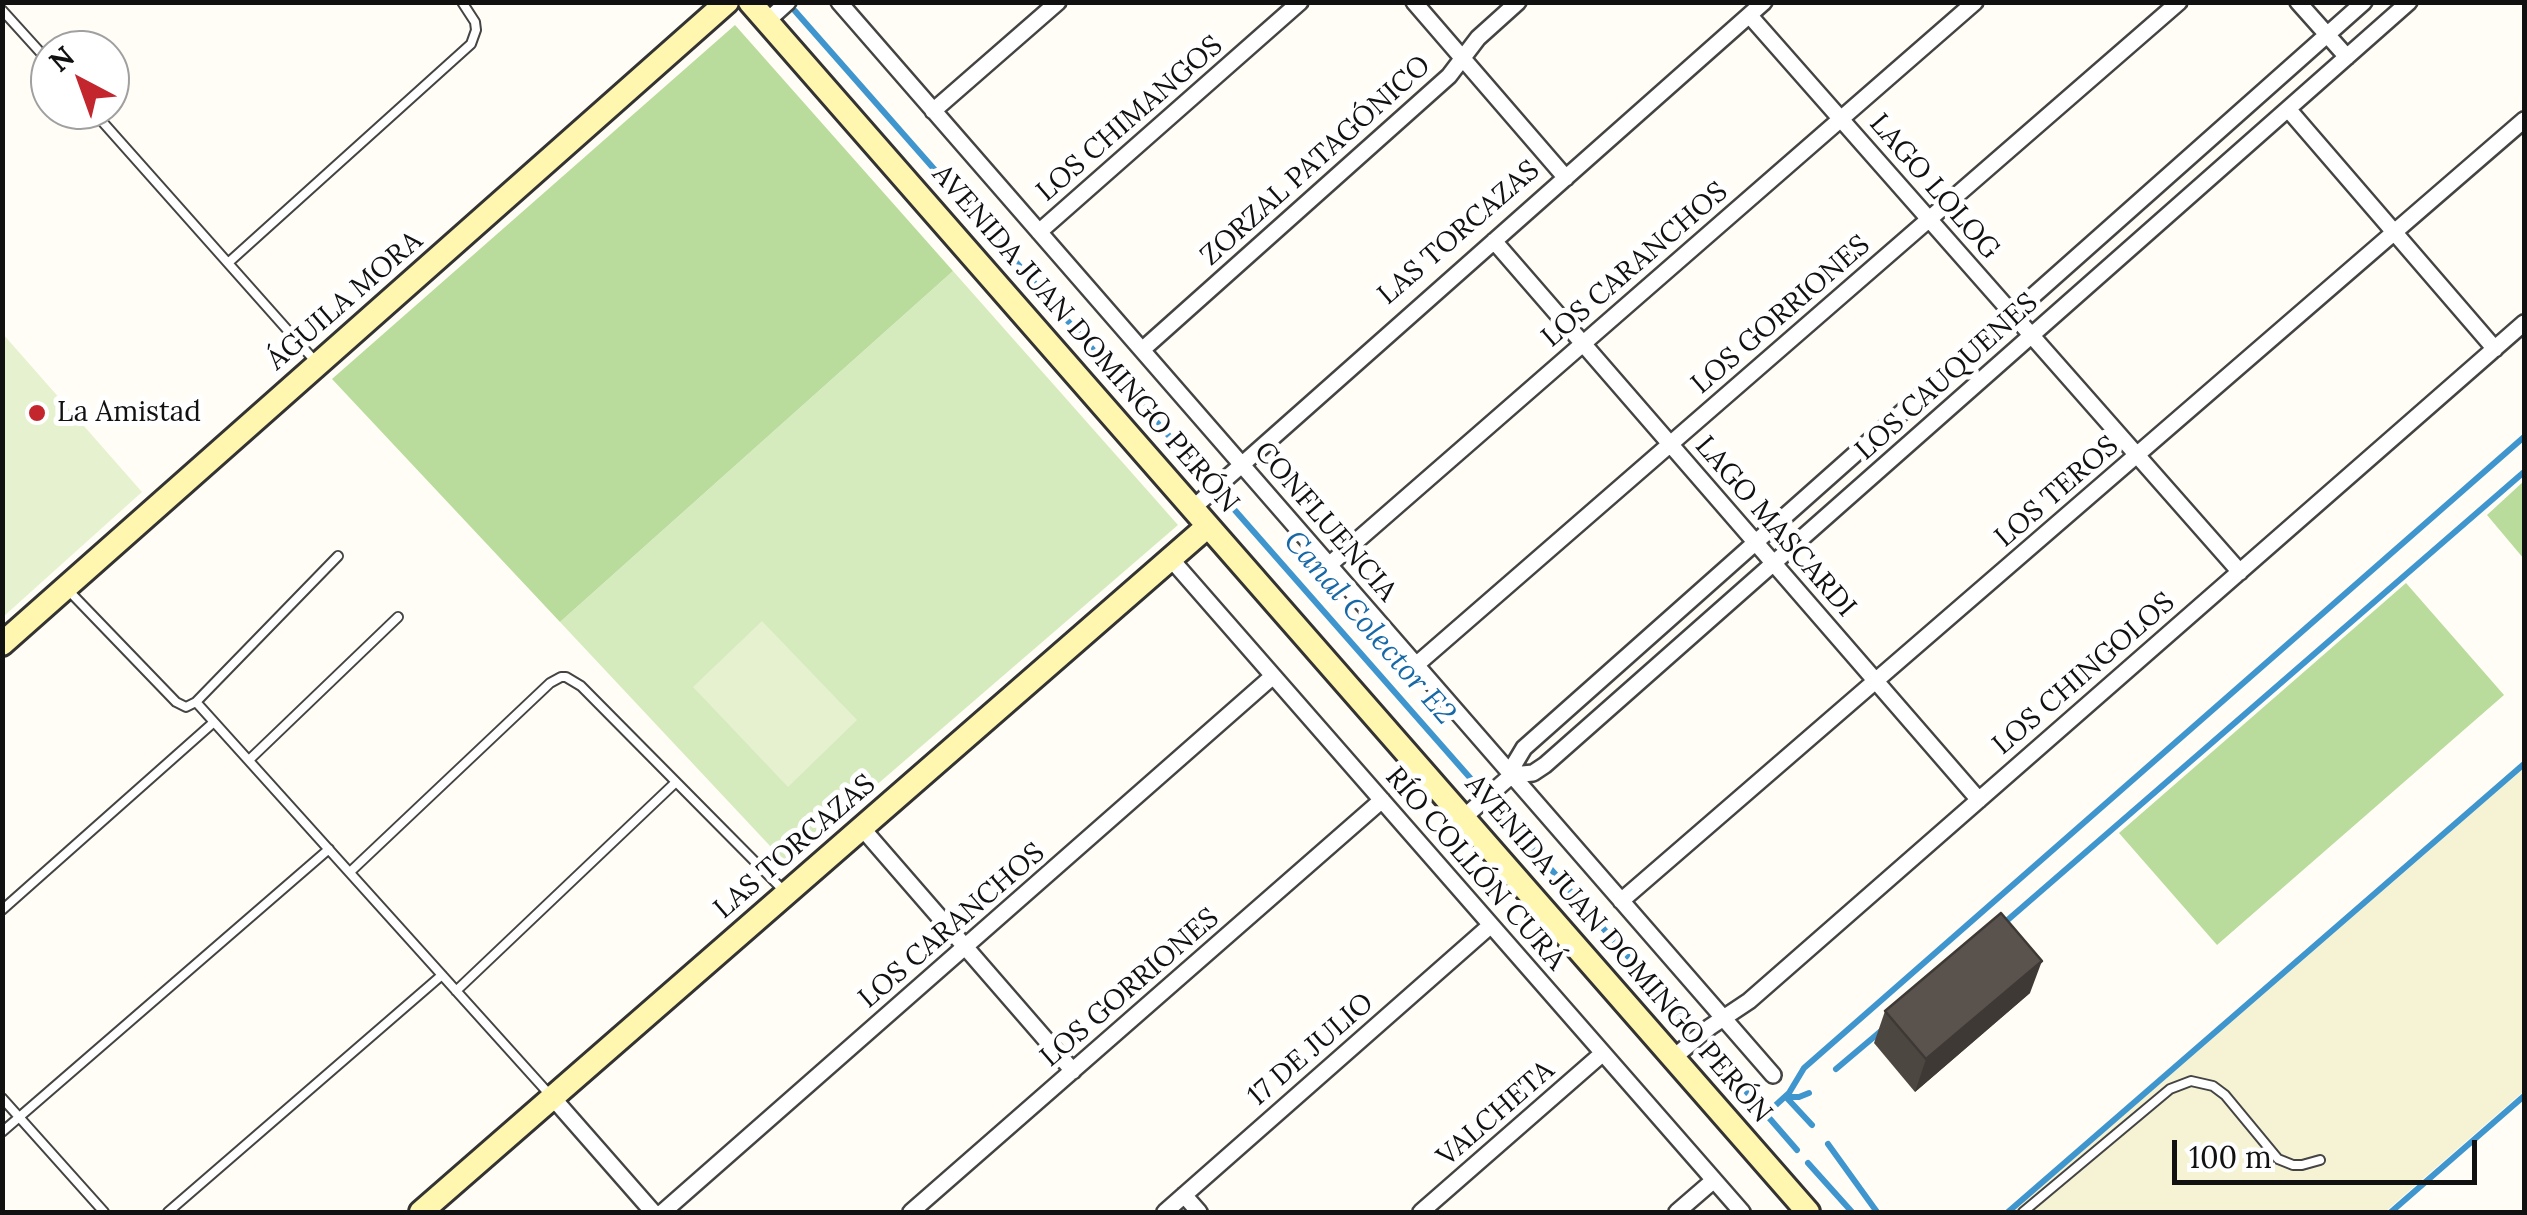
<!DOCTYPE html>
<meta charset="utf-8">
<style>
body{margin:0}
#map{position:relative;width:2527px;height:1215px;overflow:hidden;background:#fffdf5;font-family:Lora,serif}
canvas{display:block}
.frame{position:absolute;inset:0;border:5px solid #111;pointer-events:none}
.north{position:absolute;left:30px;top:30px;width:100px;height:100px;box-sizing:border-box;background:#fff;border:2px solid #a0a0a0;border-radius:50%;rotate:319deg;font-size:28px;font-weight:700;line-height:40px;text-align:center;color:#111}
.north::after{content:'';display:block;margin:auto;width:35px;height:45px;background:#c4262e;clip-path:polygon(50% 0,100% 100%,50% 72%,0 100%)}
.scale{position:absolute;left:2172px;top:1140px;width:305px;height:45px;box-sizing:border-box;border:5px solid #111;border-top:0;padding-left:12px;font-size:30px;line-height:35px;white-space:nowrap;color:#111;-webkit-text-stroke:8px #fff;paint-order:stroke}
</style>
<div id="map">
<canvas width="2527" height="1215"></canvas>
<div class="frame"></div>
<div class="north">N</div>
<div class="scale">100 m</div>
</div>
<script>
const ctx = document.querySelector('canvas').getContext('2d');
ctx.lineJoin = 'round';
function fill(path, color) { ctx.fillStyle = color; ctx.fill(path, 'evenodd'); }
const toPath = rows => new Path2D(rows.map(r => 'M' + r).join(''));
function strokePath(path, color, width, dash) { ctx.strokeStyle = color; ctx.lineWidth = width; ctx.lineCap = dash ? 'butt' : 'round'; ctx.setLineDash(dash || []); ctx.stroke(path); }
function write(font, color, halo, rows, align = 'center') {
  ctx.font = font + ' Lora,serif'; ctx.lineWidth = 10; ctx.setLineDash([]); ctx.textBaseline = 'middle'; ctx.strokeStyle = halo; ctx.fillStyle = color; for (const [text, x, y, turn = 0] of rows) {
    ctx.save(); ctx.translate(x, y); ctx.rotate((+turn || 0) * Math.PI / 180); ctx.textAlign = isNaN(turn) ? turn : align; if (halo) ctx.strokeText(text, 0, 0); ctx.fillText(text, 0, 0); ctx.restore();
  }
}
fill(toPath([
 [2524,760,2524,1091,2385,1212,2005,1212]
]), '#f6f3d4');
fill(toPath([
 [953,271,1178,525,786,863,560,622]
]), '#d5ebbd');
fill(toPath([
 [735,25,953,271,560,622,332,379],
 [2524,481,2524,559,2487,515],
 [2406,583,2504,695,2217,945,2119,833]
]), '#b9dc9c');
fill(toPath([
 [3,334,142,492,3,617,2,617],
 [762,621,857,720,788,787,693,687]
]), '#e6f2cf');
strokePath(toPath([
 [795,11,1206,478],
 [1225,499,1479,788],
 [1495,806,1693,1030],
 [2003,924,2524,472],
 [1705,1044,1797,1150],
 [1836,1069,1881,1031],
 [1786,1097,1812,1125],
 [1787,1097,1799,1097,1809,1093],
 [1766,1114,1789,1093,1804,1068,2524,437],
 [1828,1144,1877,1212],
 [1808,1163,1852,1212],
 [2008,1212,2524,764],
 [2391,1212,2524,1096]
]), '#3f96cf', 6);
const lane = toPath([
 [2,10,50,63],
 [92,110,315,361],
 [228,263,471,44,476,30,475,22,462,2],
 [69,591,176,702,186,707,196,702,338,556],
 [196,702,550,1095],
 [249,760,398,617],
 [350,872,550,683,561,677,566,677,581,686,784,891],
 [2,910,214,722],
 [456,991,676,782],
 [2,1098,104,1212],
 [2,1132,329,849],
 [168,1212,442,975],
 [2023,1212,2170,1089,2191,1081,2213,1086,2225,1095,2278,1159,2293,1165,2302,1165,2320,1160]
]);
const street = toPath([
 [839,2,1773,1075],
 [1414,2,1566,178],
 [2298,2,2347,57],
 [1750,16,2240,572],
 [767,21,788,2],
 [2288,109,2495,349],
 [933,111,1058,2],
 [1039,232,1300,2],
 [1494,241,1979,800],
 [1142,350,1449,76,1478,38,1518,2],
 [1193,508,1764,2],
 [1171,559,1742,1212],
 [1329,565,1975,2],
 [1416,665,2179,2],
 [1512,775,1533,773,1545,765,2409,2],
 [1463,818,1512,775,1515,763,1524,748,2364,2],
 [862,828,1073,1071],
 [1621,901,2524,120],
 [1673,1058,1710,1027,1749,1001,2524,323],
 [553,1098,653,1212],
 [1184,1195,1199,1212],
 [663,1212,1273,676],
 [911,1212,1382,800],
 [1165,1212,1491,925],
 [1421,1212,1603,1053],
 [1677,1212,1714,1180]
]);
const secondary = toPath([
 [750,2,1808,1212],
 [2,644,727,2],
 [421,1212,1208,526]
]);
strokePath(lane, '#444', 12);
strokePath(street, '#444', 20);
strokePath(secondary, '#333', 28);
strokePath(lane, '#fff', 8);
strokePath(street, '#fff', 15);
strokePath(secondary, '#fff6b0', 22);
fill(toPath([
 [2030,993,1915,1092,1874,1043,1885,1011]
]), '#4d4742');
fill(toPath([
 [2042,961,2030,993,1915,1092,1926,1059]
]), '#3f3936');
const building = toPath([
 [2001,913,2042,961,1926,1059,1885,1011,2001,913]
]);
fill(building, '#5a524d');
strokePath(building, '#3f3936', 2.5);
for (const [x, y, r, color] of [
 [37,413,10,"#c4262e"]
]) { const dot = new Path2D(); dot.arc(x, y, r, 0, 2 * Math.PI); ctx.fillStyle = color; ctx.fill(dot); strokePath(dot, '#fff', 4); }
write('28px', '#111', '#fff', [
 ["LOS CHIMANGOS",1130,119,-41],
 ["ZORZAL PATAGÓNICO",1316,161,-42],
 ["LAGO LOLOG",1934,187,49],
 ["LAS TORCAZAS",1459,233,-41],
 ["LOS CARANCHOS",1635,265,-41],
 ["ÁGUILA MORA",345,301,-41],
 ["LOS GORRIONES",1781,315,-41],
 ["AVENIDA JUAN DOMINGO PERÓN",1085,339,49],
 ["LOS CAUQUENES",1947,377,-42],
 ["LOS TEROS",2057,492,-41],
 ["CONFLUENCIA",1325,522,49],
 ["LAGO MASCARDI",1775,527,49],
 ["LOS CHINGOLOS",2084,674,-41],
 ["LAS TORCAZAS",795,847,-41],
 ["RÍO COLLÓN CURÁ",1475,869,49],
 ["LOS CARANCHOS",952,926,-41],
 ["AVENIDA JUAN DOMINGO PERÓN",1618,949,49],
 ["LOS GORRIONES",1130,988,-41],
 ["17 DE JULIO",1311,1050,-41],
 ["VALCHETA",1496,1114,-41]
]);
write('28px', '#111', '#fff', [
 ["La Amistad",57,413]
], 'left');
write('italic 30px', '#1768a6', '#fff', [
 ["Canal Colector E2",1369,628,49]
]);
</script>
